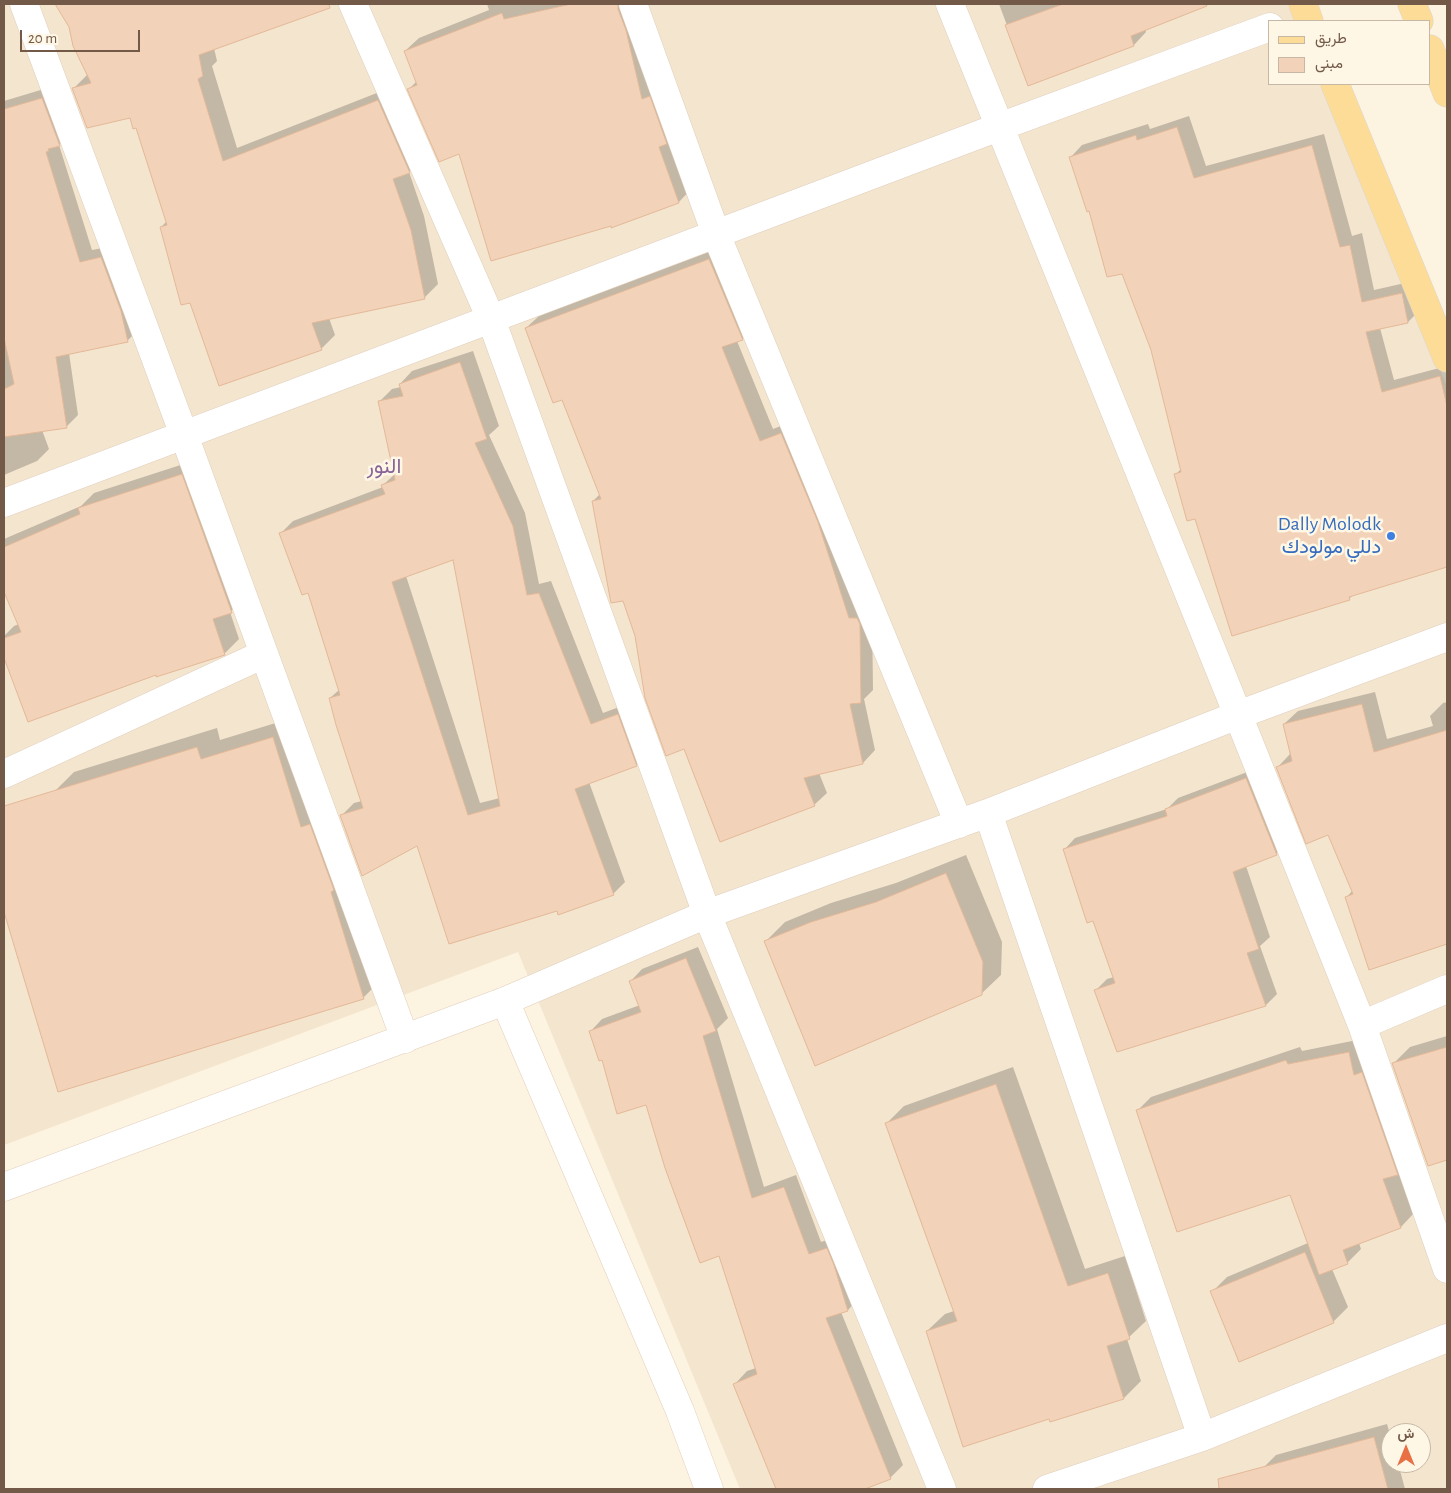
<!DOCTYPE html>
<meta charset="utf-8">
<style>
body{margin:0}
#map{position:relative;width:1451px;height:1493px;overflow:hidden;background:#fcf3e0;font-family:"Alegreya Sans",Vazirmatn,sans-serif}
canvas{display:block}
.frame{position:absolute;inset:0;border:5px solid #735947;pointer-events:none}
.legend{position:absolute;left:1268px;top:20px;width:162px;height:65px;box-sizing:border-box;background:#fff7e6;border:1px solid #c7b8a6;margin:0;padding:6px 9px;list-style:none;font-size:15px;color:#735947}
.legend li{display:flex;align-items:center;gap:10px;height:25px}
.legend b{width:25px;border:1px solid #c7b8a6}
.north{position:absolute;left:1381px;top:1423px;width:50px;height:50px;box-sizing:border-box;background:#fff7e6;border:1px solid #c7b8a6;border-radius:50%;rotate:0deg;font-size:14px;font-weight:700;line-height:20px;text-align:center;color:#735947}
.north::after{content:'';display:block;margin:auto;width:18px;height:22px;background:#e87044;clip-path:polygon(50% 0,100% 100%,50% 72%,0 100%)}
.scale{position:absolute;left:20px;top:30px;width:120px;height:22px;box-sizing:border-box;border:2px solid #735947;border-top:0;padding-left:6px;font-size:15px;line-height:18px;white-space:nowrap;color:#735947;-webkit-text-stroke:4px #fff7e6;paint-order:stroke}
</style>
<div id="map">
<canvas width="1451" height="1493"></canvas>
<div class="frame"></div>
<ul class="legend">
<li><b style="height:6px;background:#fcdc97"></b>طريق</li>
<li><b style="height:14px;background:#f2d2b8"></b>مبنى</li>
</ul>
<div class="north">ش</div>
<div class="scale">20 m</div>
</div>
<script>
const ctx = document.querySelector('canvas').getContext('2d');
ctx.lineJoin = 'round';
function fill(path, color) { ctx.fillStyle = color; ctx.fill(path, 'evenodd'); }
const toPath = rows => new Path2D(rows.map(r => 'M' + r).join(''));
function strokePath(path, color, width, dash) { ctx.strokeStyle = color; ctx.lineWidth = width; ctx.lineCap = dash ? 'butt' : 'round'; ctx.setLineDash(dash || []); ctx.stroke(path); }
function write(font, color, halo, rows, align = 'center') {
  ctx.font = font + ' "Alegreya Sans",Vazirmatn,sans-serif'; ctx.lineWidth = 5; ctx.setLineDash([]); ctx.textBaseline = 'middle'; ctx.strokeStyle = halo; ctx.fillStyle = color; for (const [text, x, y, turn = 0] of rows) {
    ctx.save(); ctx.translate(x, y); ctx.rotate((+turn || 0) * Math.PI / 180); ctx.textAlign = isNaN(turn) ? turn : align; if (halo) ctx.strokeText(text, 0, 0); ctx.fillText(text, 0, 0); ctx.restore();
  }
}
fill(toPath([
 [4,4,1289,4,1296,21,1270,21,1270,84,1322,84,1447,386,1447,1489,740,1489,518,952,4,1145],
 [1391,1433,1421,1433,1421,1463,1391,1463]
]), '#f4e5cf');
fill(toPath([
 [57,4,328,4,323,9,214,48,217,61,212,66,237,148,392,87,423,158,409,172,424,216,438,284,424,298,329,318,335,335,321,349,191,301,161,227,167,221,137,126,131,116,73,89,87,75,70,27],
 [487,4,635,4,692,188,679,202,460,152,409,89,417,81,405,51,419,38,489,10],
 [999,4,1209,4,1145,29,1146,32,1134,45,1029,84],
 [54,86,72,133,59,145,92,250,114,246,140,328,127,341,69,353,78,415,66,427,42,430,49,449,37,461,4,475,4,101],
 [1189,116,1206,166,1324,134,1352,236,1362,233,1374,290,1414,281,1420,310,1408,322,1380,328,1394,380,1447,366,1447,566,1353,595,1349,599,1195,518,1176,474,1181,469,1152,349,1123,272,1090,210,1070,158,1082,145,1148,124,1150,129],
 [722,247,755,326,742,339,737,341,773,429,794,421,872,611,873,690,864,699,875,750,863,763,819,773,827,793,814,805,685,747,636,635,593,501,600,494,563,398,526,328,539,316],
 [473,351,499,426,489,435,525,513,539,584,551,581,603,713,630,703,648,753,636,765,589,782,625,882,613,894,557,909,418,844,341,816,354,803,362,801,330,698,339,690,309,591,281,533,293,521,383,487,383,485,395,474,379,402,392,389,401,387,400,384,412,371],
 [454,559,500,798,480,803,406,576],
 [196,460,247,597,230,612,239,639,224,654,156,674,29,720,4,654,4,636,14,626,19,624,4,588,4,539,81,506,94,493],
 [1375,692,1387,739,1433,726,1430,716,1443,703,1447,702,1447,943,1370,969,1346,898,1353,890,1329,834,1277,768,1290,754,1284,724,1298,711],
 [292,718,383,978,363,998,59,1090,4,908,4,810,55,791,74,772,217,728,220,740],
 [1258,768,1288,842,1276,854,1246,866,1270,937,1260,946,1277,994,1266,1005,1118,1050,1096,990,1107,979,1114,977,1094,920,1064,850,1075,838,1167,809,1178,798],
 [966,855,1002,942,1001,975,981,994,766,941,785,922,831,903,896,883],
 [698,947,728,1018,717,1029,764,1187,796,1175,821,1242,839,1236,860,1297,848,1310,841,1312,903,1465,891,1477,862,1489,778,1489,735,1384,747,1371,756,1368,720,1254,647,1103,602,1059,590,1032,602,1019,640,1005,630,982,642,969],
 [1447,1036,1447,1159,1428,1164,1393,1064,1410,1047],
 [1362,1039,1414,1213,1401,1227,1359,1243,1361,1249,1347,1263,1332,1269,1348,1307,1333,1322,1212,1292,1227,1277,1308,1243,1290,1193,1137,1111,1151,1097,1300,1047,1302,1051],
 [1013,1067,1085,1269,1125,1256,1146,1321,1127,1339,1141,1381,1124,1398,1050,1418,927,1331,945,1314,954,1311,887,1123,904,1106],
 [1387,1424,1391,1438,1391,1463,1398,1463,1405,1489,1269,1489,1263,1468,1276,1455]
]), '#0003');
const building = toPath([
 [55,4,329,4,330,8,199,55,203,76,198,79,223,161,378,100,410,173,393,179,411,230,425,299,312,323,322,350,219,386,190,303,181,305,160,227,167,225,136,128,133,129,130,118,87,128,72,88,91,83,73,46,69,27,55,4],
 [571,4,618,4,618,9,626,30,642,99,650,96,667,144,659,147,679,203,611,228,611,226,491,261,459,154,439,162,407,89,417,85,404,51,502,13,504,19,571,4],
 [1063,4,1206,4,1207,6,1131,36,1134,46,1028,86,1005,25,1063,4],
 [42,98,60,146,48,149,49,151,46,152,80,262,101,257,121,311,128,342,56,357,67,428,4,437,4,389,14,384,4,338,4,109,42,98],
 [1177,127,1194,178,1312,145,1340,247,1350,245,1362,302,1402,293,1408,323,1366,332,1382,392,1440,376,1447,406,1447,567,1349,597,1350,600,1232,636,1195,519,1187,521,1174,474,1181,472,1151,350,1122,274,1107,277,1089,211,1087,212,1069,157,1136,135,1137,140,1177,127],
 [709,259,743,340,722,347,760,441,781,433,818,522,849,618,857,618,860,624,861,703,850,704,863,764,804,778,815,806,720,842,684,749,666,756,645,698,635,636,623,601,611,603,592,501,601,499,562,400,553,403,525,328,709,259],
 [460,362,487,439,475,443,513,526,527,595,539,593,591,724,618,714,637,766,575,789,614,895,558,915,557,911,449,944,417,846,362,876,340,815,363,808,336,725,329,698,340,695,308,593,302,595,279,533,385,494,381,485,395,480,378,401,403,396,399,384,460,362],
 [453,560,500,806,468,815,392,582,453,560],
 [182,474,232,613,213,619,225,655,156,677,156,675,28,722,4,658,4,638,21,632,4,592,4,547,80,514,78,508,182,474],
 [1362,704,1374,752,1447,730,1447,944,1369,970,1345,897,1353,894,1328,835,1306,844,1276,767,1292,761,1283,724,1362,704],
 [273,737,301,827,310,824,334,890,331,892,364,999,58,1092,4,912,4,806,197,747,201,759,273,737],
 [1246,778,1277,855,1233,872,1259,949,1247,953,1266,1006,1117,1052,1094,990,1115,983,1093,921,1087,923,1063,849,1167,816,1165,809,1246,778],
 [946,873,983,962,982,995,815,1066,764,941,811,922,876,902,946,873],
 [686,958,716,1031,703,1036,752,1198,784,1187,809,1254,827,1248,834,1265,848,1311,826,1318,891,1479,865,1489,776,1489,733,1384,757,1374,719,1256,700,1263,665,1168,646,1105,617,1114,602,1060,599,1061,589,1031,641,1012,629,981,686,958],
 [1447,1047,1447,1160,1428,1166,1392,1063,1447,1047],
 [1349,1052,1354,1075,1362,1072,1398,1175,1383,1179,1401,1228,1343,1250,1348,1264,1319,1275,1290,1195,1177,1232,1136,1110,1286,1060,1288,1064,1349,1052],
 [996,1084,1068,1286,1108,1273,1130,1339,1107,1346,1124,1399,1050,1422,1049,1419,963,1447,926,1331,957,1321,885,1123,996,1084],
 [1305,1252,1334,1323,1239,1362,1210,1291,1305,1252],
 [1374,1437,1388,1489,1219,1489,1218,1479,1374,1437]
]);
fill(building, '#f2d2b8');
strokePath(building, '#e4b998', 1);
const minor = toPath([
 [24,4,184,435,405,1039],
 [353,4,491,319,707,914,942,1489],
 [633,4,716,234,959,824],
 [950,4,1238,715,1362,1025,1447,1269],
 [4,503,999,127,1270,27],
 [4,774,264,654],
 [988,813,1202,1437],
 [505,1001,680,1411,709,1489],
 [1362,1025,1447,989],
 [4,1187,505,1001,707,914,988,813,1238,715,1447,637],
 [1047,1489,1202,1437,1447,1338]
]);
const major = toPath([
 [1303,4,1309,21],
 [1412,4,1419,21],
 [1430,49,1447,93],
 [1335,84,1447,358]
]);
strokePath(minor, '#e0cfbc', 29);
strokePath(major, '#ddd7d3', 29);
strokePath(minor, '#fff', 28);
strokePath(major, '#fcdc97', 28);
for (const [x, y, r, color] of [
 [1391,536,5,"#3f7fe0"]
]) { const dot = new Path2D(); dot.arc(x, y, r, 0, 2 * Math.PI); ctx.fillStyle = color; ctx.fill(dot); strokePath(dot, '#fff7e6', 2); }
write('20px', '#366cbe', '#fff7e6', [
 ["Dally Molodk",1381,524],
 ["دللي مولودك",1381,547]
], 'right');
write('21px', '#886397', '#fff7e6', [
 ["النور",384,467]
]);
</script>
